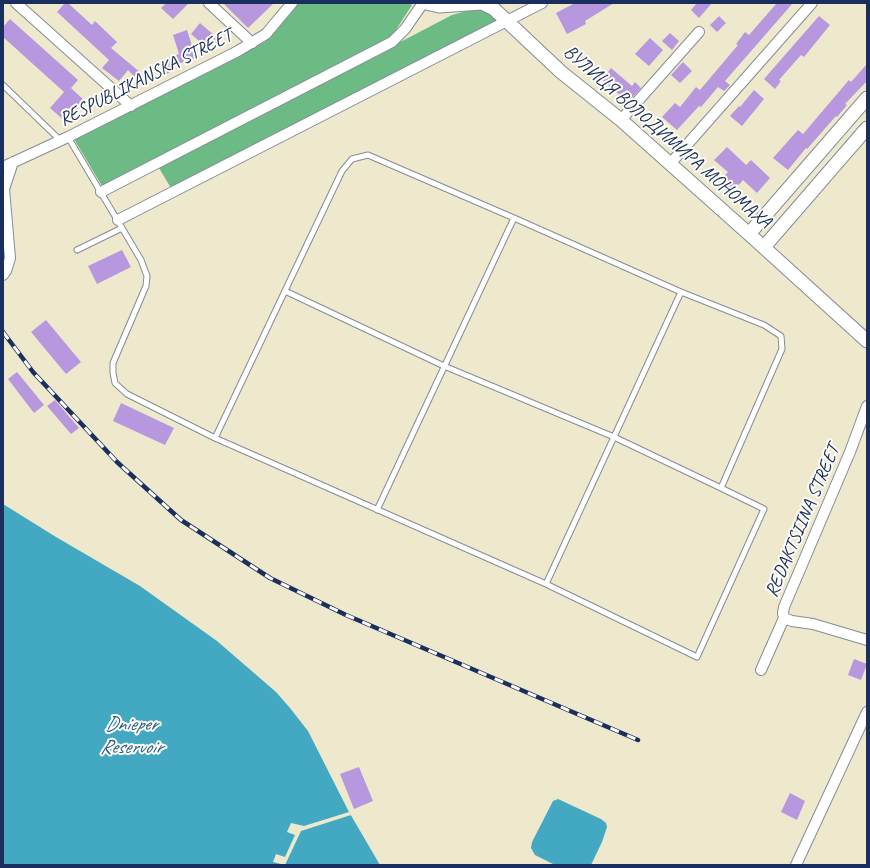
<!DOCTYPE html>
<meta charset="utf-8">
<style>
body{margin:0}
#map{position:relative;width:870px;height:868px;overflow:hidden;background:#eee9cd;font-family:Caveat,sans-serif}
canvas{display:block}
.frame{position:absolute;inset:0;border:4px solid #1b2f5e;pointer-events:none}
</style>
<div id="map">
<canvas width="870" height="868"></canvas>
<div class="frame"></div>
</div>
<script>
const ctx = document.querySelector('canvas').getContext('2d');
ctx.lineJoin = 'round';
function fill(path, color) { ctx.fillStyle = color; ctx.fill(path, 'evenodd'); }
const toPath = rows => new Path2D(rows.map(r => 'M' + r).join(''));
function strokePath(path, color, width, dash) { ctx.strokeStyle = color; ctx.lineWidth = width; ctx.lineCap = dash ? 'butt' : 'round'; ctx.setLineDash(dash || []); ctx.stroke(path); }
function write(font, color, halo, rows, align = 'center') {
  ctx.font = font + ' Caveat,sans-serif'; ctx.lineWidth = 4; ctx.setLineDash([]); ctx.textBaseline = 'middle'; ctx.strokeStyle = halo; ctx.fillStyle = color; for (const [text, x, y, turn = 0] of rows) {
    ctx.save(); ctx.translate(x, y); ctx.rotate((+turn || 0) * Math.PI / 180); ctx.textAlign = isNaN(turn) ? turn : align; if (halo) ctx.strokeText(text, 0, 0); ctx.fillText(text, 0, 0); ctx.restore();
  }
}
fill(toPath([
 [299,3,409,3,412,5,392,36,102,186,74,139,265,42],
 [481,7,500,21,171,188,159,168,452,15]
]), '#6cba84');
fill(toPath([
 [3,504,56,537,140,586,217,641,276,692,290,708,308,731,349,812,380,865,3,865],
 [558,799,601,819,606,823,607,827,602,842,591,865,555,865,535,855,531,848,532,842,553,801]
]), '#43a9c3');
fill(toPath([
 [349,812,351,815,301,831,285,865,273,862,276,854,285,857,295,835,287,832,291,823,304,826]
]), '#eee9cd');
fill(toPath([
 [65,3,68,3,92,25,95,21,117,42,111,48,147,78,141,84,128,70,119,81,102,68,109,60,57,12],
 [166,3,189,3,173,19,161,8],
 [223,3,274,3,248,28],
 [575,3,614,3,585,21,586,24,567,34,556,13],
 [697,3,712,3,699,18,691,10],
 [777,3,793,3,725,81,730,85,724,91,718,87,701,107,699,106,677,130,662,117,675,103,680,107,696,87,700,90,738,45,736,44,745,32,749,35],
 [719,16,726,23,717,32,710,25],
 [819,16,830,25,804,57,801,55,779,80,781,81,775,89,764,79],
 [10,19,78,80,71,88,85,101,66,122,50,108,64,92,3,37,3,27],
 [200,23,221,41,212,52,191,34],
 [187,30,196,58,171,66,173,71,166,74,161,61,179,54,173,35],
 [670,33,679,41,672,50,662,41],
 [650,38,663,50,649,66,635,54],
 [683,62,692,71,680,83,671,75],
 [867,64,867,81,845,104,847,105,837,117,836,116,807,149,806,148,788,170,773,158,798,130,803,134,849,80,851,82],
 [611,68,632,86,635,82,641,88,628,102,602,80],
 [754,90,764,99,742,126,730,116,739,106,740,107],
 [727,147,746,165,751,160,770,178,757,193,743,180,739,185,737,184,732,189,721,180,728,172,714,160],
 [122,250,131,267,97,284,88,266],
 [46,320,81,362,66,374,31,332],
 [17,372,44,405,34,413,8,379],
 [55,400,79,428,71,434,47,406],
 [121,403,174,428,165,445,113,421],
 [854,659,867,664,861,680,848,675],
 [359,767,373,801,354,809,340,774],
 [790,793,805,801,797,820,781,812]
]), '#b797de');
const service = toPath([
 [3,85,61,141],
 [68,137,141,260,147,276,146,286,113,363,113,373,115,383,127,394,215,438],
 [77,250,122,228],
 [285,291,444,366,614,437,721,488],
 [377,510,514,218],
 [546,584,681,292,514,218,368,155,352,159,342,171,215,438,546,584,697,657,764,509,721,488,782,349,781,336,764,325,681,292]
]);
const minor = toPath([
 [16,3,131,106],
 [209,3,252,43],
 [621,120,699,32],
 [670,164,812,3],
 [3,167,68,137,238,51,266,34,292,3],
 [101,192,392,42,405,29,423,3],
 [118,220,542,3],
 [3,275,6,271,10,258,4,189,13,162],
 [784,618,792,621,813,624,867,640],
 [761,670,784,618,783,613,784,607,850,452,867,406],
 [796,865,867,712]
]);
const tertiary = toPath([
 [426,3,439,6,482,3,494,9,561,72,621,120,749,234,867,341],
 [749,234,867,98],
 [764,247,867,128]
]);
strokePath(service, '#848c96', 7);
strokePath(minor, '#848c96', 12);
strokePath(tertiary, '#848c96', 15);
strokePath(service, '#fff', 5);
strokePath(minor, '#fff', 10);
strokePath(tertiary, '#fff', 13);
const rail = toPath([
 [3,332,33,372,117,462,181,520,270,578,346,615,638,740]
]);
strokePath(rail, '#1b2f5e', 4.5);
strokePath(rail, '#fdfcf7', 3, [9]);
write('19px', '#1b2f5e', '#fdfcf7', [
 ["RESPUBLIKANSKA STREET",146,78,-27],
 ["ВУЛИЦЯ ВОЛОДИМИРА МОНОМАХА",667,137,41],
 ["REDAKTSIINA STREET",803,521,-67]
]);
write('italic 20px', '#2b6086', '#fdfcf7', [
 ["Dnieper",131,725],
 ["Reservoir",131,748]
]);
</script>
